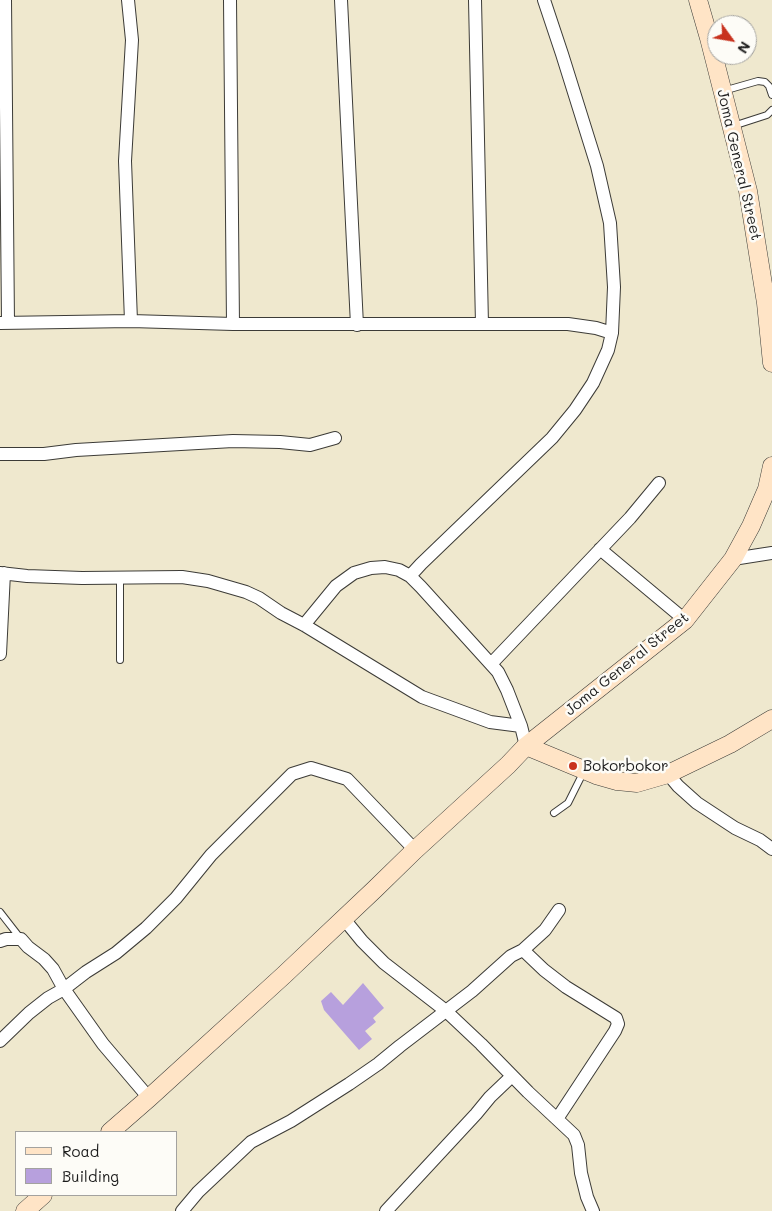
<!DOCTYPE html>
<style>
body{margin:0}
#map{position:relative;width:772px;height:1211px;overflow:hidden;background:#efe8ce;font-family:Mali,sans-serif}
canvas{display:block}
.legend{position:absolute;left:15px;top:1131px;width:162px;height:65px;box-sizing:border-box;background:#fdfcf7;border:1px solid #a3a29f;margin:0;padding:6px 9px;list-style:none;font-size:15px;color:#1c1c1c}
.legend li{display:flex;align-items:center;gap:10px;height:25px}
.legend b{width:25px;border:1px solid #a3a29f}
.north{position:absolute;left:707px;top:15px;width:50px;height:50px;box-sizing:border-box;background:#fdfcf7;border:1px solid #a3a29f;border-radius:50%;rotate:122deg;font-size:14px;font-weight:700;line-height:20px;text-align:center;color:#1c1c1c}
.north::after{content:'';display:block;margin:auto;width:18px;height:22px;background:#c8321e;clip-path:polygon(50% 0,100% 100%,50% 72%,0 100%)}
</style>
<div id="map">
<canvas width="772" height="1211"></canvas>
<ul class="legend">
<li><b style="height:6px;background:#ffe4c6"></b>Road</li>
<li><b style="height:14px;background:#b7a0dd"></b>Building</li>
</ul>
<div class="north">N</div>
</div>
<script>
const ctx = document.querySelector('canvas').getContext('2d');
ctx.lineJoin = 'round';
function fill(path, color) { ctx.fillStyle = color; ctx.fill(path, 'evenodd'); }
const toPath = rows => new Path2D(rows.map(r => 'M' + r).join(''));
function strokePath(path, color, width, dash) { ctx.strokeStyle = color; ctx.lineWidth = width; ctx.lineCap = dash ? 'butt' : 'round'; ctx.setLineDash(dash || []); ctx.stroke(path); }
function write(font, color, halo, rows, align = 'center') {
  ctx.font = font + ' Mali,sans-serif'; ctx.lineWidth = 5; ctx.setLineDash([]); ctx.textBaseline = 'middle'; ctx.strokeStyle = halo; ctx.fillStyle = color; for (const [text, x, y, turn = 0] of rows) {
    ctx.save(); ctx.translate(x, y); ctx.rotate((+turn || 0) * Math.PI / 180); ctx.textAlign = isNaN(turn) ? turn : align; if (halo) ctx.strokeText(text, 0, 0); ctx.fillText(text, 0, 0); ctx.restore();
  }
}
fill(toPath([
 [363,983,384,1008,373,1018,376,1022,365,1031,372,1039,359,1050,324,1010,321,1001,331,992,343,1005]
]), '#b7a0dd');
const lane = toPath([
 [723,91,758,81,765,82,769,86,772,95],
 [733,126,767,115,772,110],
 [120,578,120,660],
 [554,813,568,803,584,771],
 [0,912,21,939]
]);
const street = toPath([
 [5,0,8,322],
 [128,0,132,40,125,161,131,321],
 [230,0,233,324],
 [341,0,357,325],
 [475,0,482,324],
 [0,323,131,321,233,324,568,324,596,328,612,333],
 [0,454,44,454,76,450,233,441,280,442,310,445,335,438],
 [600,549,685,620],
 [733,559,772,553],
 [0,573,27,576,82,578,182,577,208,581,246,592,259,598,281,613,304,625,422,697,490,722,521,726,526,746],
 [410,576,421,564,552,438,575,410,593,383,608,350,612,333,614,287,610,223,597,166,562,54,544,0],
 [304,625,336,586,354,573,371,568,385,567,399,570,410,576,421,587,498,672,507,690,521,726],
 [0,654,4,573],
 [491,664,630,518,659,483],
 [668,774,678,786,697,803,735,828,760,840,772,849],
 [344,919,362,941,384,963,446,1011,481,1044,528,1092,574,1135,578,1145,581,1173,587,1197,593,1211],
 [0,941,6,939,21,939,28,947,44,959,53,969,64,989,103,1044,149,1098],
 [523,950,544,970,566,987,616,1018,618,1024,615,1031,557,1119],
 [0,1041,29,1013,48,998,64,989,86,972,116,953,146,928,176,898,211,855,292,774,311,768,347,779,415,850],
 [182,1211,198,1192,251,1142,291,1121,349,1084,378,1064,400,1046,472,991,511,956,523,950,545,930,559,910],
 [386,1211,476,1114,490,1097,512,1076]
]);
const secondary = toPath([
 [698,0,709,38,748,191,766,303,772,363],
 [526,746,596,775,617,781,637,783,668,774,730,744,772,719],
 [110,1132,149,1098,284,975,375,889,415,850,508,765,526,746,685,620,733,559,751,526,767,489,772,466],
 [25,1211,43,1195]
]);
strokePath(lane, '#3c3b37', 8);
strokePath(street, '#3c3b37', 14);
strokePath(secondary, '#3c3b37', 19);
strokePath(lane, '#fff', 6);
strokePath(street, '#fff', 12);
strokePath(secondary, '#ffe4c6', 18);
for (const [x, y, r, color] of [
 [573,766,5,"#c8321e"]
]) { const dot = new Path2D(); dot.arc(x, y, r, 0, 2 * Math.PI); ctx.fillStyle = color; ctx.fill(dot); strokePath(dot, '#fdfcf7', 2); }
write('15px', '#1c1c1c', '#fdfcf7', [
 ["Joma General Street",739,165,77],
 ["Joma General Street",627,664,-39]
]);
write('15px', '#1c1c1c', '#fdfcf7', [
 ["Bokorbokor",583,766]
], 'left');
</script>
